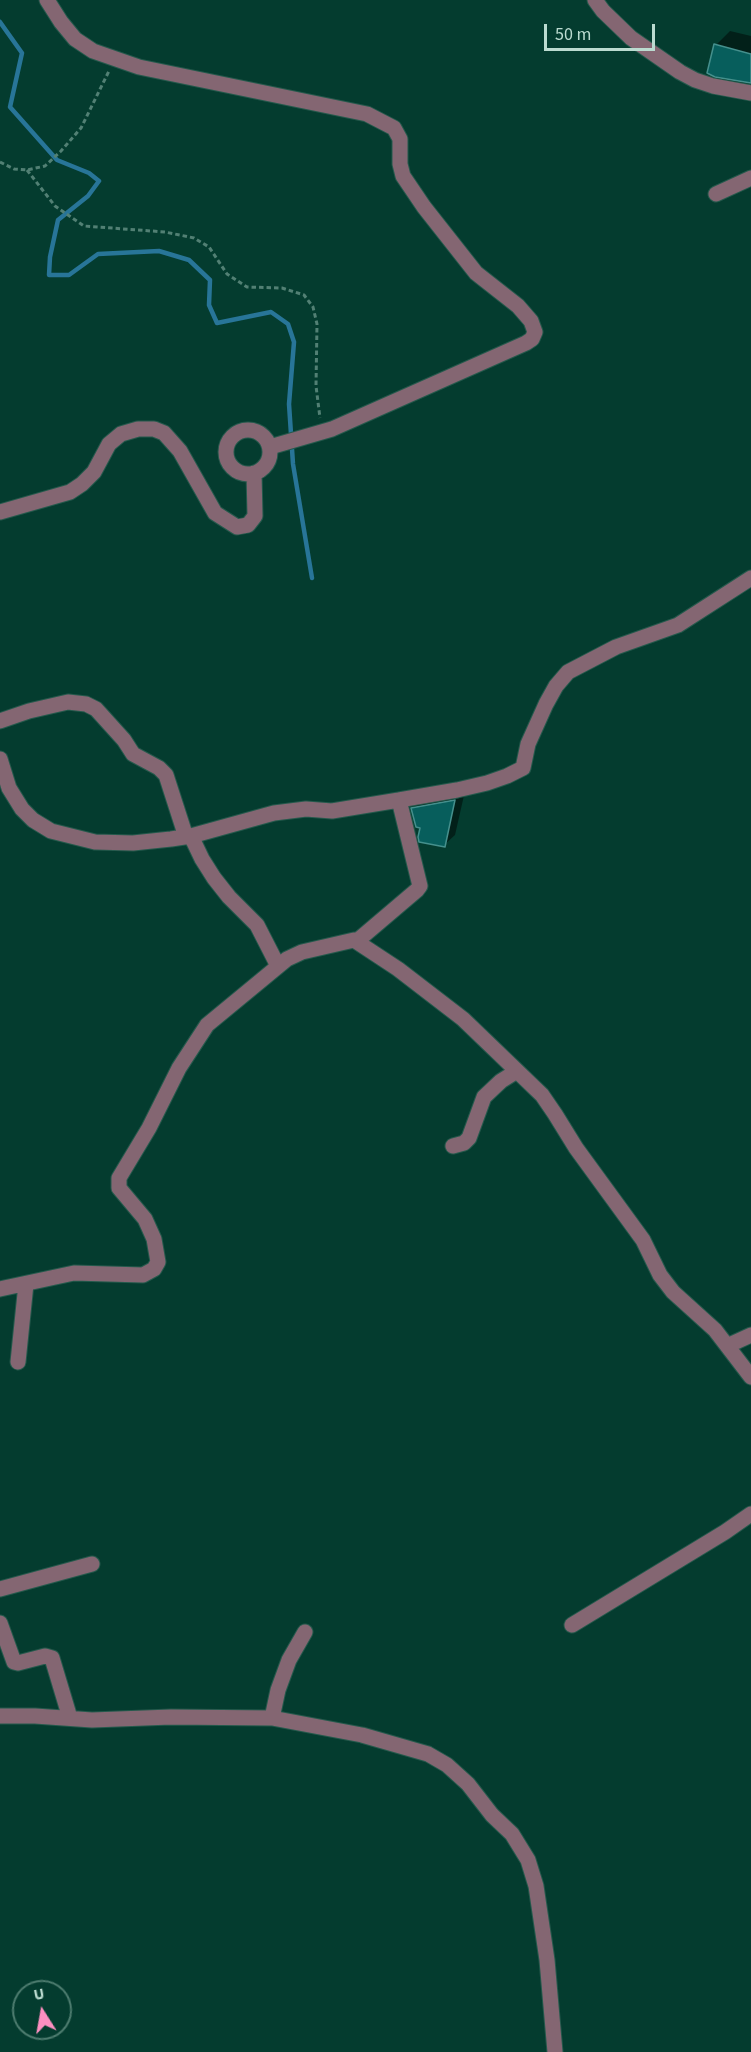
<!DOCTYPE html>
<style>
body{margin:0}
#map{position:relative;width:751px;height:2052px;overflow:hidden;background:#043c2f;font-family:"Source Sans 3",sans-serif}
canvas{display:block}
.north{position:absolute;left:12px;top:1980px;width:60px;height:60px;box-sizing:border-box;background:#043c2f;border:2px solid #4d7c6f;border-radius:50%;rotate:349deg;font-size:16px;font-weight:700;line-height:24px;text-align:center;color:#bbdbd0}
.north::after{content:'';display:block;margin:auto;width:21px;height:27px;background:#fc8fc1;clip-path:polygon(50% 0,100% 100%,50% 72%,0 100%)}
.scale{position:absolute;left:544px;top:24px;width:111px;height:27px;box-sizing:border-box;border:3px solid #bbdbd0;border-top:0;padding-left:8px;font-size:18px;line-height:21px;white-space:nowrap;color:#bbdbd0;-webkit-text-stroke:4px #043c2f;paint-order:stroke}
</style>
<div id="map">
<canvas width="751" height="2052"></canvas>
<div class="north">U</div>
<div class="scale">50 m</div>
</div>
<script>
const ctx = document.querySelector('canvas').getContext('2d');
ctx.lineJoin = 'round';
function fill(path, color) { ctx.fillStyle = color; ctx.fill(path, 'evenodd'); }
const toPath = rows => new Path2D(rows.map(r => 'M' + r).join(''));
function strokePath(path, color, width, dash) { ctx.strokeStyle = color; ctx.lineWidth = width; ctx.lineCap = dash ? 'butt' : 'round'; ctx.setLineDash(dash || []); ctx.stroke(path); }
fill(toPath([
 [730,31,751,36,751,82,716,45],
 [465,791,455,835,444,845,422,827,413,808,423,798]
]), '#0007');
strokePath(toPath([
 [0,22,22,53,10,107,57,160,89,173,99,181,88,196,58,220,50,257,49,275,69,275,98,254,159,251,189,260,210,280,209,305,217,323,271,312,288,324,294,342,289,404,293,464,312,578]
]), '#287598', 4.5);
const building = toPath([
 [714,44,751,54,751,83,715,77,707,73,714,44],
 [455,800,445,847,419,842,418,837,420,828,416,827,411,808,455,800]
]);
fill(building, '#075e5c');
strokePath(building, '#45908d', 1.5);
const minor = toPath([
 [47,0,61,22,75,39,93,51,139,67,367,114,394,128,400,139,400,164,403,176,424,207,476,273,518,306,531,321,535,332,532,339,526,343,332,429,270,447],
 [595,0,603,11,631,38,680,72,695,80,713,86,751,93],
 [716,194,751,178],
 '226 452a22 22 0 1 1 44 0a22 22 0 1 1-44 0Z',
 [0,512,70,492,82,484,94,472,109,444,121,434,138,429,154,429,164,433,180,451,215,513,237,527,248,525,255,516,254,473],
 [0,721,29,711,68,702,86,704,96,709,124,740,133,754,159,768,166,775,186,837],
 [0,759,9,788,22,809,33,820,51,831,95,842,133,843,171,839,191,836,274,813,306,809,332,811,399,800],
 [191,836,202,859,214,878,229,897,257,925,278,966],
 [357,941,417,890,420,886,399,800,457,790,487,783,507,776,523,768,528,744,546,704,556,686,568,672,616,647,678,625,751,578],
 [453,1146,464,1143,469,1138,484,1097,501,1081,517,1071],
 [0,1289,74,1273,143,1275,154,1269,158,1262,154,1239,145,1219,119,1188,119,1178,149,1128,179,1068,207,1025,287,959,302,952,354,940,398,969,463,1019,542,1095,555,1114,576,1148,643,1240,660,1275,673,1292,715,1330,751,1377],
 [727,1346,751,1335],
 [18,1362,26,1284],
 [0,1589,92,1564],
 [0,1623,14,1662,18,1663,45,1656,52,1658,70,1718],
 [572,1625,725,1532,751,1514],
 [0,1716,35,1716,92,1720,171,1717,272,1718,362,1735,428,1754,447,1765,468,1784,492,1815,512,1834,528,1860,536,1886,547,1960,555,2052],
 [272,1718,278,1690,289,1660,305,1632]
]);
strokePath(minor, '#25594c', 17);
strokePath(toPath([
 [0,162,14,169,27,170,45,166,61,151,81,128,109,71],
 [27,170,55,206,84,226,165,232,194,238,209,247,227,274,247,287,282,288,304,295,313,307,317,324,316,386,320,418]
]), '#528074', 3, [4.5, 3]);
strokePath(minor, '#846672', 15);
</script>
